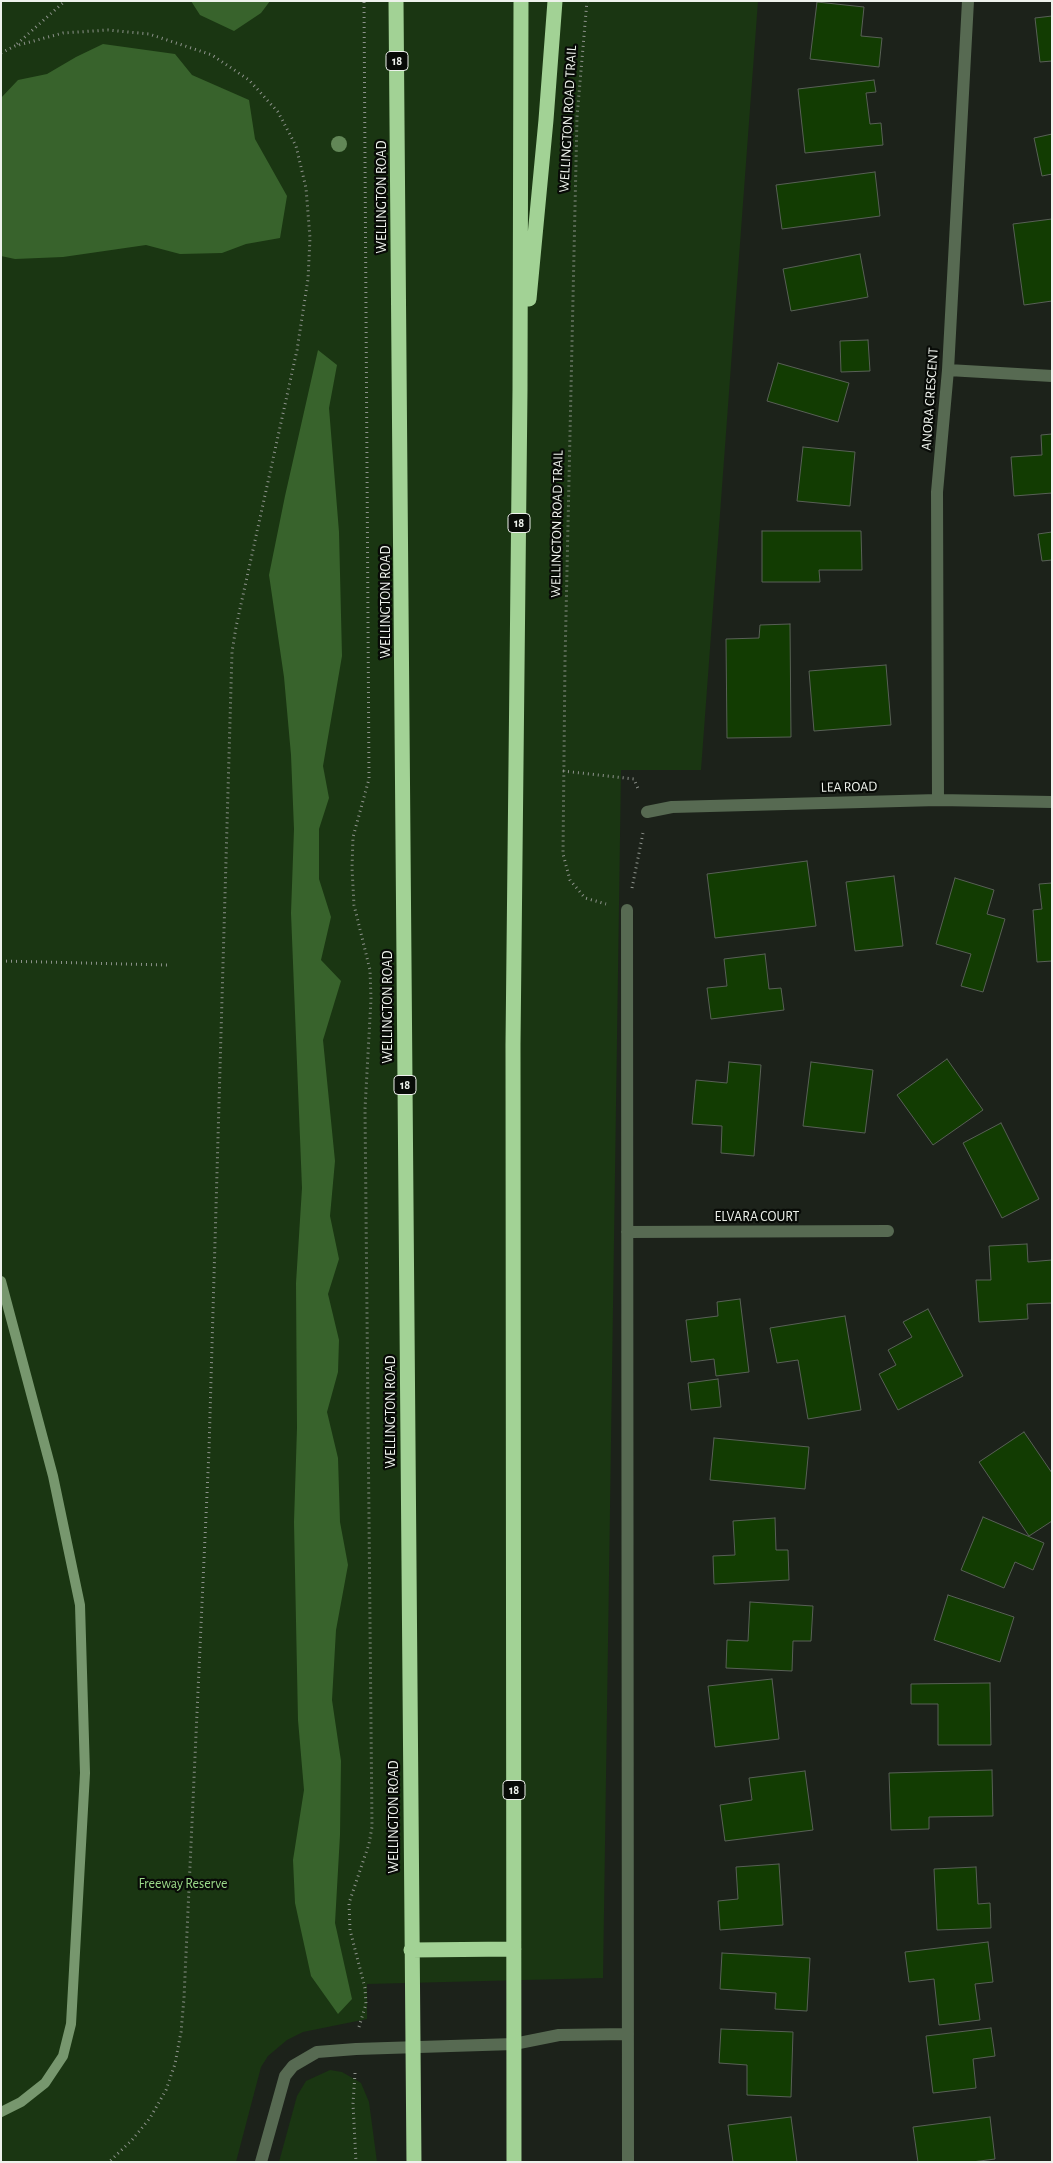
<!DOCTYPE html>
<style>
body{margin:0}
#map{position:relative;width:1053px;height:2163px;overflow:hidden;background:#1c221a;font-family:"Alegreya Sans",sans-serif}
canvas{display:block}
.frame{position:absolute;inset:0;border:2px solid #eef2ec;pointer-events:none}
</style>
<div id="map">
<canvas width="1053" height="2163"></canvas>
<div class="frame"></div>
</div>
<script>
const ctx = document.querySelector('canvas').getContext('2d');
ctx.lineJoin = 'round';
function fill(path, color) { ctx.fillStyle = color; ctx.fill(path, 'evenodd'); }
const toPath = rows => new Path2D(rows.map(r => 'M' + r).join(''));
function strokePath(path, color, width, dash) { ctx.strokeStyle = color; ctx.lineWidth = width; ctx.lineCap = dash ? 'butt' : 'round'; ctx.setLineDash(dash || []); ctx.stroke(path); }
function write(font, color, halo, rows, align = 'center') {
  ctx.font = font + ' "Alegreya Sans",sans-serif'; ctx.lineWidth = 4.5; ctx.setLineDash([]); ctx.textBaseline = 'middle'; ctx.strokeStyle = halo; ctx.fillStyle = color; for (const [text, x, y, turn = 0] of rows) {
    ctx.save(); ctx.translate(x, y); ctx.rotate((+turn || 0) * Math.PI / 180); ctx.textAlign = isNaN(turn) ? turn : align; if (halo) ctx.strokeText(text, 0, 0); ctx.fillText(text, 0, 0); ctx.restore();
  }
}
fill(toPath([
 [1,1,758,1,701,770,621,770,603,1978,367,1984,367,2019,303,2032,287,2040,268,2056,261,2067,236,2162,1,2162],
 [330,2070,342,2072,361,2083,369,2102,377,2162,279,2162,297,2096,306,2081]
]), '#1a3612');
fill(toPath([
 [191,1,270,1,261,13,234,31,200,15],
 [103,44,175,54,192,75,249,100,255,139,287,196,280,238,246,244,222,253,180,254,146,245,63,257,15,259,1,256,1,98,18,80,47,74,76,57],
 [318,350,337,365,329,408,339,532,342,656,323,766,329,798,319,829,319,879,331,917,321,960,341,981,323,1040,335,1161,330,1216,339,1259,328,1294,339,1340,338,1372,327,1412,338,1458,340,1522,348,1565,336,1630,332,1700,341,1761,340,1835,335,1923,352,1999,338,2014,311,1976,295,1903,293,1860,304,1790,298,1720,294,1522,297,1428,296,1283,302,1188,291,913,294,829,291,755,284,677,269,575,285,496]
]), '#38632c');
strokePath(toPath([
 [1,1281,53,1476,80,1605,85,1773,71,2024,63,2056,45,2083,21,2102,1,2112]
]), '#77976e', 10);
const building = toPath([
 [817,2,864,7,861,36,882,38,879,67,810,59,817,2],
 [1052,16,1052,61,1040,62,1035,18,1052,16],
 [874,80,876,92,866,93,870,124,881,123,883,145,805,153,798,89,874,80],
 [1052,134,1052,174,1042,176,1034,138,1052,134],
 [875,172,880,216,782,229,776,185,875,172],
 [1052,219,1052,301,1024,305,1013,224,1052,219],
 [860,254,868,297,791,311,783,269,860,254],
 [868,340,870,371,841,372,840,341,868,340],
 [778,363,849,383,838,422,767,401,778,363],
 [1052,434,1052,493,1014,496,1011,457,1042,455,1041,435,1052,434],
 [803,447,855,452,850,506,797,501,803,447],
 [762,531,861,531,862,570,819,570,820,582,762,582,762,531],
 [1052,532,1052,560,1042,561,1038,534,1052,532],
 [790,624,791,737,727,738,726,639,759,638,760,625,790,624],
 [886,665,891,725,814,731,809,671,886,665],
 [807,861,816,926,715,938,707,874,807,861],
 [894,876,903,946,855,951,846,882,894,876],
 [955,878,994,890,987,914,1005,919,983,992,961,986,971,954,936,944,955,878],
 [1052,883,1052,961,1037,962,1033,910,1042,909,1039,884,1052,883],
 [765,954,769,989,781,988,784,1010,711,1019,707,988,727,986,724,959,765,954],
 [947,1059,983,1110,933,1145,897,1095,947,1059],
 [729,1062,761,1065,754,1156,721,1153,722,1126,692,1124,696,1080,727,1083,729,1062],
 [811,1062,873,1070,865,1133,803,1126,811,1062],
 [1001,1123,1039,1199,1002,1218,963,1143,1001,1123],
 [1027,1244,1028,1262,1052,1260,1052,1303,1027,1304,1028,1319,979,1322,976,1280,991,1280,989,1246,1027,1244],
 [740,1299,749,1372,716,1376,714,1359,691,1362,686,1320,718,1316,717,1302,740,1299],
 [928,1309,963,1376,898,1410,879,1374,896,1365,888,1350,912,1337,903,1322,928,1309],
 [845,1316,861,1410,808,1419,798,1360,777,1363,770,1328,845,1316],
 [718,1379,721,1407,691,1410,688,1383,718,1379],
 [1024,1432,1052,1473,1052,1521,1029,1536,979,1462,1024,1432],
 [714,1438,809,1447,805,1489,710,1480,714,1438],
 [983,1517,1044,1543,1033,1570,1015,1562,1004,1588,961,1570,983,1517],
 [775,1518,776,1550,788,1550,789,1580,714,1584,713,1556,735,1555,733,1521,775,1518],
 [948,1595,1014,1617,1000,1662,934,1640,948,1595],
 [750,1602,813,1606,811,1641,793,1641,792,1671,726,1668,727,1640,748,1641,750,1602],
 [772,1679,779,1739,715,1747,708,1686,772,1679],
 [990,1683,991,1745,938,1745,938,1704,911,1704,911,1684,990,1683],
 [992,1770,993,1816,929,1817,929,1829,891,1830,889,1773,992,1770],
 [805,1771,813,1830,725,1841,720,1805,752,1800,749,1778,805,1771],
 [779,1864,783,1925,720,1930,718,1901,738,1899,736,1867,779,1864],
 [976,1867,978,1904,990,1903,991,1928,937,1930,934,1869,976,1867],
 [988,1942,993,1982,975,1984,980,2020,939,2025,934,1979,909,1982,905,1952,988,1942],
 [722,1953,810,1958,807,2011,775,2009,776,1993,720,1989,722,1953],
 [991,2028,995,2056,973,2059,976,2088,933,2093,926,2036,991,2028],
 [721,2029,793,2032,791,2097,747,2095,747,2065,719,2063,721,2029],
 [791,2117,797,2162,733,2162,728,2125,791,2117],
 [990,2117,995,2159,972,2162,918,2162,913,2127,990,2117]
]);
fill(building, '#123c02');
strokePath(building, '#586056', 1);
strokePath(toPath([
 [587,1,577,117,565,661,563,854,570,880,585,898,606,904],
 [17,44,65,1],
 [1,53,15,46,63,33,108,30,149,34,212,55,249,80,278,112,296,146,306,188,310,238,308,279,297,350,236,627,232,652,209,1450,184,1998,181,2032,175,2064,166,2090,150,2118,132,2140,109,2162],
 [563,771,634,779,639,791],
 [632,888,643,833],
 [1,961,167,965],
 [359,2027,366,2004,365,1988,350,1930,349,1903,369,1844,372,1827,365,1109,371,999,370,970,354,905,352,868,353,837,369,779,364,1],
 [355,2073,353,2104,356,2162]
]), '#8e938c', 3, [1, 4]);
strokePath(toPath([
 [948,370,1052,376],
 [938,800,937,492,948,370,968,1],
 [647,812,672,807,938,800,1052,802],
 [627,910,628,2162],
 [627,1232,888,1231],
 [261,2162,285,2076,293,2066,317,2052,356,2049,514,2044,559,2035,628,2034]
]), '#576a52', 12);
strokePath(toPath([
 [396,1,414,2162],
 [529,299,546,120,555,1],
 [411,1950,514,1949],
 [514,2162,513,1044,520,390,521,1]
]), '#a2d295', 15);
ctx.fillStyle = '#628757';
for (const [x, y] of [
 [339,144]
]) { ctx.beginPath(); ctx.arc(x, y, 8, 0, 2 * Math.PI); ctx.fill(); }
for (const [x, y, w] of [
 [397,61,22],
 [519,523,22],
 [405,1085,22],
 [514,1790,22]
]) { const box = new Path2D(); box.roundRect(x - w / 2, y - 9.5, w, 19, 4); ctx.fillStyle = '#080b07'; ctx.fill(box); strokePath(box, '#eef2ec', 1); }
write('bold 12px', '#eef2ec', null, [
 ["18",397,61],
 ["18",519,523],
 ["18",405,1085],
 ["18",514,1790]
]);
write('14px', '#eef2ec', '#080b07', [
 ["WELLINGTON ROAD TRAIL",568,119,-87],
 ["WELLINGTON ROAD",382,197,-90],
 ["ANORA CRESCENT",930,399,-86],
 ["WELLINGTON ROAD TRAIL",557,524,-89],
 ["WELLINGTON ROAD",386,602,-90],
 ["LEA ROAD",849,787,-1],
 ["WELLINGTON ROAD",388,1007,-90],
 ["ELVARA COURT",757,1217],
 ["WELLINGTON ROAD",391,1412,-90],
 ["WELLINGTON ROAD",394,1817,-90]
]);
write('14px', '#9bda89', '#080b07', [
 ["Freeway Reserve",183,1884]
]);
</script>
